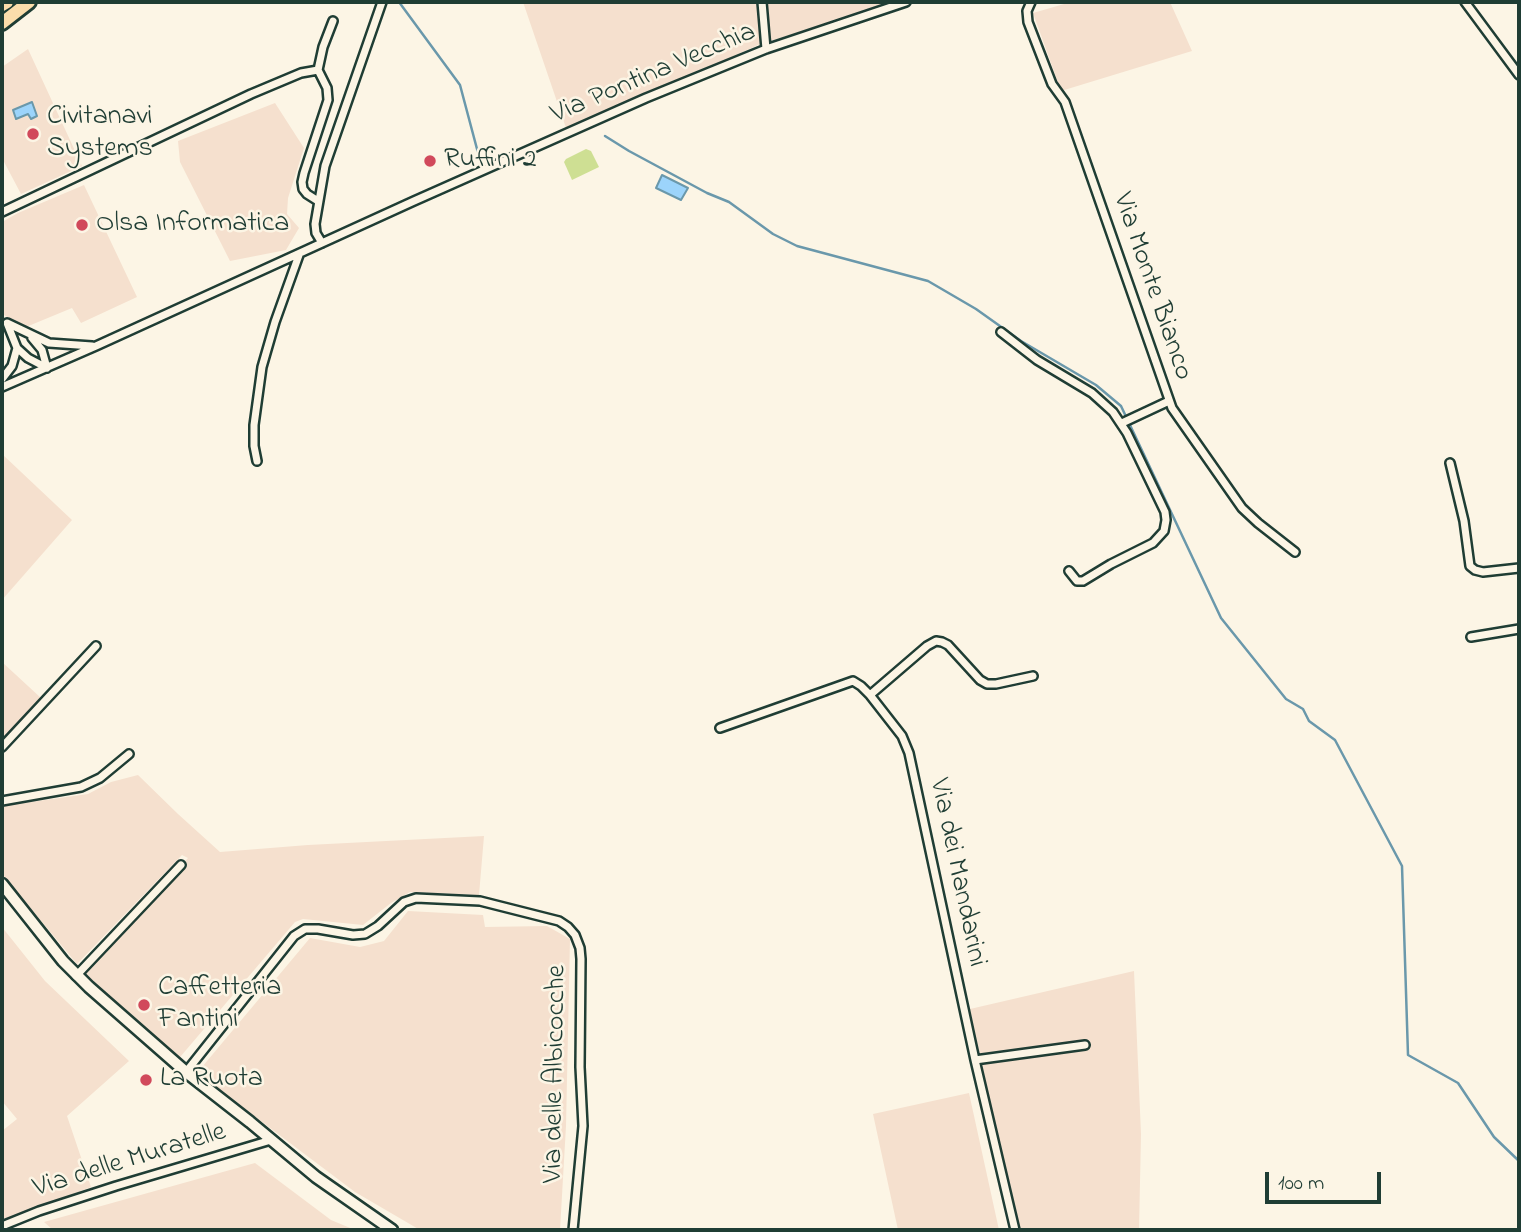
<!DOCTYPE html>
<style>
body{margin:0}
#map{position:relative;width:1521px;height:1232px;overflow:hidden;background:#fcf5e5;font-family:"Indie Flower",sans-serif}
canvas{display:block}
.frame{position:absolute;inset:0;border:4px solid #1f3d34;pointer-events:none}
.scale{position:absolute;left:1265px;top:1172px;width:116px;height:32px;box-sizing:border-box;border:4px solid #1f3d34;border-top:0;padding-left:9px;font-size:21px;line-height:24px;white-space:nowrap;color:#1f3d34;-webkit-text-stroke:5px #fcf5e5;paint-order:stroke}
</style>
<div id="map">
<canvas width="1521" height="1232"></canvas>
<div class="frame"></div>
<div class="scale">100 m</div>
</div>
<script>
const ctx = document.querySelector('canvas').getContext('2d');
ctx.lineJoin = 'round';
function fill(path, color) { ctx.fillStyle = color; ctx.fill(path, 'evenodd'); }
const toPath = rows => new Path2D(rows.map(r => 'M' + r).join(''));
function strokePath(path, color, width, dash) { ctx.strokeStyle = color; ctx.lineWidth = width; ctx.lineCap = dash ? 'butt' : 'round'; ctx.setLineDash(dash || []); ctx.stroke(path); }
function write(font, color, halo, rows, align = 'center') {
  ctx.font = font + ' "Indie Flower",sans-serif'; ctx.lineWidth = 5; ctx.setLineDash([]); ctx.textBaseline = 'middle'; ctx.strokeStyle = halo; ctx.fillStyle = color; for (const [text, x, y, turn = 0] of rows) {
    ctx.save(); ctx.translate(x, y); ctx.rotate((+turn || 0) * Math.PI / 180); ctx.textAlign = isNaN(turn) ? turn : align; if (halo) ctx.strokeText(text, 0, 0); ctx.fillText(text, 0, 0); ctx.restore();
  }
}
fill(toPath([
 [523,2,893,2,758,45,671,85,566,128],
 [1071,2,1170,2,1192,51,1061,91,1033,13],
 [28,49,82,166,21,194,2,158,2,67],
 [275,103,304,148,288,198,287,214,299,228,286,250,230,261,180,162,178,141],
 [84,185,137,297,81,323,72,308,26,327,2,314,2,222,18,213],
 [2,454,72,520,2,600],
 [2,662,41,698,2,739],
 [138,775,178,814,220,852,308,845,484,836,479,895,410,892,391,903,363,925,303,919,295,922,175,1063,78,982,188,858,182,855,77,964,2,874,2,806,88,794,111,782],
 [408,911,483,915,485,927,547,926,570,939,566,1126,560,1230,420,1230,355,1192,197,1073,310,938,360,947,384,941],
 [2,927,45,981,129,1061,67,1116,91,1187,2,1222,2,1131,17,1119,2,1101],
 [1134,971,1141,1134,1139,1230,1018,1230,970,1009],
 [969,1093,999,1230,898,1230,873,1114],
 [255,1163,331,1220,355,1230,53,1230,44,1222]
]), '#f5e0ce');
fill(toPath([
 [586,149,591,151,599,167,572,180,564,162,566,159]
]), '#cedf93');
const water = toPath([
 [32,102,37,116,31,119,28,114,16,119,13,110,32,102],
 [662,175,688,188,681,200,656,188,662,175]
]);
fill(water, '#9cd4fb');
strokePath(water, '#6a98ab', 2);
strokePath(toPath([
 [399,2,460,85,481,164],
 [605,136,629,151,707,193,729,202,773,234,797,246,928,281,976,309,1021,341,1096,385,1121,406,1221,618,1286,699,1303,709,1309,721,1335,740,1402,866,1408,1055,1458,1083,1494,1137,1519,1161]
]), '#6a98ab', 2.5);
const street = toPath([
 [762,2,766,49],
 [1031,2,1027,11,1028,22,1052,84,1065,102,1172,408,1242,508,1258,523,1295,552],
 [1465,2,1519,75],
 [318,70,323,47,333,21],
 [2,212,251,94,301,73,318,70,327,88,328,100,304,173,302,182,303,189,307,194,318,201],
 [322,243,316,233,315,224,325,166,382,2],
 [1001,332,1037,360,1092,393,1113,412,1127,433,1165,512,1166,520,1164,531,1153,543,1111,564,1083,581,1077,581,1069,571],
 [17,348,28,358,47,368,42,350,32,338],
 [2,379,12,366,17,348,7,323,49,343,92,346],
 [2,387,96,346,414,201,646,98,766,49,906,2],
 [1122,423,1169,401],
 [257,461,254,446,254,425,262,367,275,322,299,255],
 [1450,463,1464,521,1470,566,1475,570,1483,572,1519,568],
 [1471,637,1519,629],
 [870,695,927,646,936,641,942,642,948,645,980,680,987,684,996,684,1033,676],
 [720,728,853,681,861,686,870,695,902,736,909,753,975,1060,1015,1230],
 [2,747,96,646],
 [2,801,81,787,100,778,129,754],
 [76,976,181,865],
 [975,1060,1085,1045],
 [186,1072,294,936,305,929,318,929,353,935,365,934,378,926,404,902,416,898,480,901,559,921,568,927,575,935,580,948,581,959,580,1067,583,1126,573,1230],
 [2,1226,39,1211,116,1186,271,1140]
]);
const secondary = toPath([
 [2,884,63,961,89,987,186,1072,250,1122,316,1177,392,1230]
]);
const highway = toPath([
 [2,5,7,2],
 [2,23,29,2]
]);
strokePath(street, '#1f3d34', 12);
strokePath(secondary, '#1f3d34', 15);
strokePath(highway, '#1f3d34', 18);
strokePath(street, '#fcf5e5', 7);
strokePath(secondary, '#fcf5e5', 10);
strokePath(highway, '#fbddab', 12);
for (const [x, y, r, color] of [
 [33,134,7,"#d1495b"],
 [430,161,7,"#d1495b"],
 [82,225,7,"#d1495b"],
 [144,1005,7,"#d1495b"],
 [146,1080,7,"#d1495b"]
]) { const dot = new Path2D(); dot.arc(x, y, r, 0, 2 * Math.PI); ctx.fillStyle = color; ctx.fill(dot); strokePath(dot, '#fcf5e5', 2.5); }
write('28px', '#1f3d34', '#fcf5e5', [
 ["Via Pontina Vecchia",654,75,-23],
 ["Via Monte Bianco",1151,287,71],
 ["Via dei Mandarini",956,873,78],
 ["Via delle Albicocche",557,1074,-89],
 ["Via delle Muratelle",130,1162,-17]
]);
write('28px', '#1f3d34', '#fcf5e5', [
 ["Civitanavi",47,118],
 ["Systems",47,150],
 ["Ruffini 2",444,161],
 ["Olsa Informatica",96,225],
 ["Caffetteria",158,989],
 ["Fantini",158,1021],
 ["La Ruota",160,1080]
], 'left');
</script>
